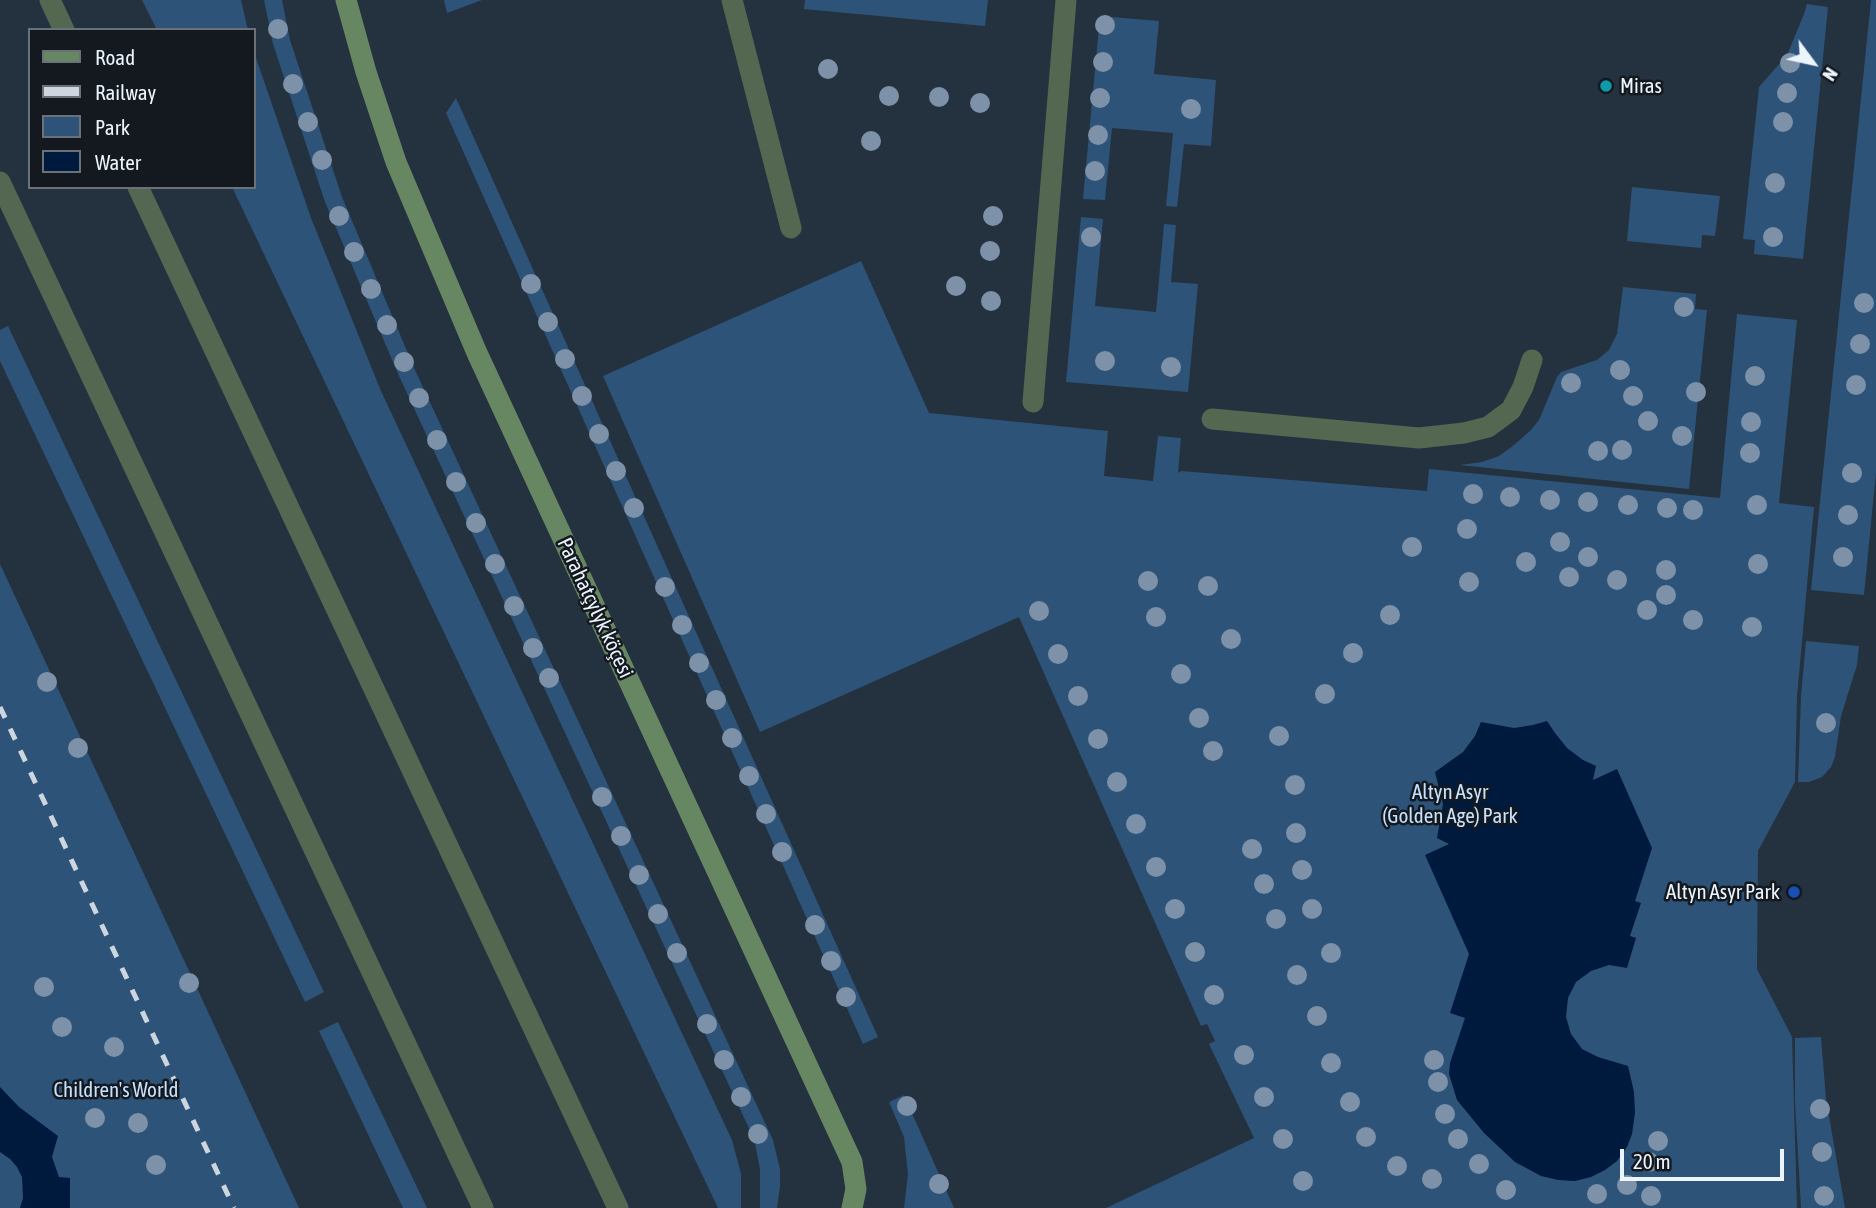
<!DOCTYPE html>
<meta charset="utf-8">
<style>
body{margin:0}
#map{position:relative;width:1876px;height:1208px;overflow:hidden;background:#24313f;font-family:"Asap Condensed",sans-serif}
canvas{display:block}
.legend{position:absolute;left:28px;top:28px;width:228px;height:161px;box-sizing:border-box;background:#13191f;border:2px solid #6a7178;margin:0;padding:9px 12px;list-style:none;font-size:21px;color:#ecf4fd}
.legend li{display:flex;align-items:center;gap:14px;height:35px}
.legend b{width:35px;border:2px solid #6a7178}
.north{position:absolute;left:1778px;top:28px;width:70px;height:70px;-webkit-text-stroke:5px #13191f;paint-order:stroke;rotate:123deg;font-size:19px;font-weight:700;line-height:28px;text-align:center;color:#ecf4fd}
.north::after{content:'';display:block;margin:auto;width:24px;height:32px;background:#ecf4fd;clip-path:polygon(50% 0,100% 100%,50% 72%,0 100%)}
.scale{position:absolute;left:1620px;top:1149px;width:164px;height:32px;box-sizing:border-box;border:4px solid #ecf4fd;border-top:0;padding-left:9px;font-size:21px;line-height:24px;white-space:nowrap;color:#ecf4fd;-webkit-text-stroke:5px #13191f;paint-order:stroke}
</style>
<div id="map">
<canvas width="1876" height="1208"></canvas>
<ul class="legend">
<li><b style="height:9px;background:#678662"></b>Road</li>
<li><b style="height:9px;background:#cdd6df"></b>Railway</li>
<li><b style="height:19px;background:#2e5378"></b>Park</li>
<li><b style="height:19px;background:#001a3d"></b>Water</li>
</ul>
<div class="north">N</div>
<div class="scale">20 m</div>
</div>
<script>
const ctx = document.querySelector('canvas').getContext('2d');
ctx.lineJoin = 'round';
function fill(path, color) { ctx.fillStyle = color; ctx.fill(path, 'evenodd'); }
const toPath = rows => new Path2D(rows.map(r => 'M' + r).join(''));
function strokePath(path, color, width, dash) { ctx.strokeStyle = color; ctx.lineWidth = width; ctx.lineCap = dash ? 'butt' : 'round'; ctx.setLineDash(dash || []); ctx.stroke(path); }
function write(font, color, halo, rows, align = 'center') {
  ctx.font = font + ' "Asap Condensed",sans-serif'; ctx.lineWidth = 5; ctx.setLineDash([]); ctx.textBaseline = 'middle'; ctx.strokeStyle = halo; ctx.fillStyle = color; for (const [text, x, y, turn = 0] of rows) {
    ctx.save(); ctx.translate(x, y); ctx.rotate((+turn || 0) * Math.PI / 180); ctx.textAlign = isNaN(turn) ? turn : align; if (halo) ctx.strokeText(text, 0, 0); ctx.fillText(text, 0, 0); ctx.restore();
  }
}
fill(toPath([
 [142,0,241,0,248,30,157,30],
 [264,0,282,0,290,40,342,197,415,370,773,1140,780,1169,780,1186,777,1208,760,1208,760,1169,754,1139,399,376,325,202,273,44],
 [444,0,482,0,447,13],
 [805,0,988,0,985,26,804,9],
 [1871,0,1876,0,1876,472,1864,595,1811,590],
 [1807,4,1828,7,1803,259,1754,254,1755,240,1743,239,1759,87,1787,55,1804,14],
 [1100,16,1159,21,1154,74,1216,80,1211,146,1184,144,1177,207,1166,206,1173,133,1112,128,1105,200,1083,199],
 [254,52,311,218,381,391,732,1140,741,1174,741,1208,718,1208,232,187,254,187],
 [456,98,878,1037,863,1044,446,113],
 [1632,187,1720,196,1715,236,1702,235,1701,248,1627,241],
 [1081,217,1103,219,1095,306,1156,312,1164,224,1176,225,1171,282,1198,284,1188,392,1066,382],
 [861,261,929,413,1108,431,1104,476,1153,481,1158,436,1181,438,1178,473,1181,471,1427,491,1429,469,1720,498,1737,314,1797,320,1779,503,1814,507,1797,697,1795,782,1758,851,1757,969,1792,1037,1797,1208,1106,1208,1254,1138,1209,1044,1215,1041,1207,1024,1201,1026,1019,617,760,732,603,376],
 [1623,287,1696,294,1695,309,1707,310,1689,489,1460,465,1482,462,1499,456,1514,445,1531,430,1539,420,1557,377,1561,372,1597,360,1609,350,1617,334],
 [8,326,324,992,305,1002,0,361,0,330],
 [0,564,299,1208,0,1208],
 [1806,641,1859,646,1857,665,1841,716,1835,757,1831,767,1822,777,1809,782,1798,782,1801,696],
 [338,1022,427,1208,403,1208,319,1031],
 [1821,1037,1826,1099,1845,1208,1801,1208,1795,1101,1795,1038],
 [904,1095,954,1208,904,1208,908,1174,906,1156,904,1137,889,1102]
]), '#2e5378');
fill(toPath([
 [1547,721,1555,733,1567,748,1583,760,1596,766,1593,780,1617,769,1652,848,1635,901,1641,903,1630,936,1636,938,1627,968,1609,965,1591,971,1576,982,1568,998,1566,1017,1571,1034,1582,1049,1598,1057,1628,1066,1634,1092,1635,1113,1632,1134,1627,1147,1617,1161,1605,1170,1591,1177,1575,1181,1558,1180,1541,1176,1515,1162,1484,1133,1457,1100,1449,1074,1450,1063,1465,1018,1450,1013,1469,954,1425,855,1449,844,1437,838,1443,804,1435,772,1463,752,1475,736,1481,722,1514,728,1533,725],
 [0,1087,19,1107,58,1136,52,1157,59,1177,70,1178,70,1208,20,1208,23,1198,22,1177,17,1167,10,1159,0,1152]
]), '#001a3d');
strokePath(toPath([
 [50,0,64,30],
 [732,0,791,228],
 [0,182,483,1208],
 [138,187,618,1208],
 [1033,402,1066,0],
 [1212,419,1419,438,1464,433,1488,427,1511,410,1523,387,1532,360]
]), '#546751', 21);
strokePath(toPath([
 [346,0,366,72,396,162,477,353,852,1162,856,1189,852,1208]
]), '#678662', 21);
strokePath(toPath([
 [0,707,234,1208]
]), '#cdd6df', 5, [12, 12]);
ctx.fillStyle = '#7d92a8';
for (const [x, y] of [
 [1105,25],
 [278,29],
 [1103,62],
 [1790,63],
 [828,69],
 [293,84],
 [1787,93],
 [889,96],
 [939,97],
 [1100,98],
 [980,103],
 [1191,109],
 [308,122],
 [1783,122],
 [1098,135],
 [871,141],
 [322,160],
 [1095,171],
 [1775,183],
 [339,216],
 [993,216],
 [1091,237],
 [1773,237],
 [990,251],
 [354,252],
 [531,284],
 [956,286],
 [371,289],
 [991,301],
 [1864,303],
 [1684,307],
 [548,322],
 [387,325],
 [1860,344],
 [565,359],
 [1105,361],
 [404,362],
 [1171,367],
 [1620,370],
 [1755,376],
 [1571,383],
 [1856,385],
 [1696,392],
 [582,396],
 [1633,396],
 [419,398],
 [1648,421],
 [1751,422],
 [599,434],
 [1682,436],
 [437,440],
 [1622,450],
 [1598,451],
 [1750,453],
 [616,471],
 [1852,473],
 [456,482],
 [1473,494],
 [1510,497],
 [1550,500],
 [1588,502],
 [1628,505],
 [1757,505],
 [634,508],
 [1667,508],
 [1693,510],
 [1848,515],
 [476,523],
 [1467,529],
 [1560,542],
 [1412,547],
 [1588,557],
 [1843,557],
 [1526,562],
 [495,564],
 [1758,564],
 [1666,570],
 [1569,577],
 [1617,580],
 [1148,581],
 [1469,582],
 [1208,586],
 [665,587],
 [1666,595],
 [514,606],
 [1647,610],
 [1039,611],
 [1390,615],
 [1156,617],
 [1693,620],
 [682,625],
 [1752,627],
 [1231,639],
 [533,648],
 [1353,653],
 [1058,654],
 [699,663],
 [1181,674],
 [549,678],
 [47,682],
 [1325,694],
 [1078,696],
 [716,700],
 [1199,718],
 [1826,723],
 [1279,736],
 [732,738],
 [1098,739],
 [78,748],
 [1213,751],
 [749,776],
 [1117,782],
 [1295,785],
 [602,797],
 [766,814],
 [1136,824],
 [1296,833],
 [621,836],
 [1252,849],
 [782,852],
 [1156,867],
 [1302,870],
 [639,875],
 [1264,884],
 [1175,909],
 [1312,909],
 [658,914],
 [1276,919],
 [815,925],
 [1195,952],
 [677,953],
 [1331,953],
 [831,961],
 [1297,975],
 [189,983],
 [44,987],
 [1214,995],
 [846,997],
 [1317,1016],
 [707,1024],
 [62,1027],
 [114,1047],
 [1244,1055],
 [724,1060],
 [1434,1060],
 [1331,1063],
 [1438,1082],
 [741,1097],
 [1264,1097],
 [1350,1102],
 [907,1106],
 [1820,1109],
 [1445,1114],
 [95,1118],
 [138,1123],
 [758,1134],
 [1366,1137],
 [1283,1139],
 [1458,1139],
 [1658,1141],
 [1822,1152],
 [1649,1162],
 [1479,1164],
 [156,1165],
 [1397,1166],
 [1432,1179],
 [1303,1181],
 [939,1184],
 [1627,1185],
 [1506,1190],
 [1597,1194],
 [1651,1196],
 [1824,1196]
]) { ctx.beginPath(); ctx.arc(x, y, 10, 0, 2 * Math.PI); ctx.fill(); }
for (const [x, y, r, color] of [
 [1606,86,7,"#0f9aa8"],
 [1794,892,7,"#1a4fb4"]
]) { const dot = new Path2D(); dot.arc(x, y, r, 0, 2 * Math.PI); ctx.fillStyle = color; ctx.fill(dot); strokePath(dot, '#13191f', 2.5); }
write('21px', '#ecf4fd', '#13191f', [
 ["Miras",1620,86],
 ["Altyn Asyr Park",1780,892,"right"]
], 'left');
write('21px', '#ecf4fd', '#13191f', [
 ["Parahatçylyk köçesi",595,608,65]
]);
write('21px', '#c6e1fe', '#13191f', [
 ["Altyn Asyr",1450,792],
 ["(Golden Age) Park",1450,816],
 ["Children's World",116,1090]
]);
</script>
